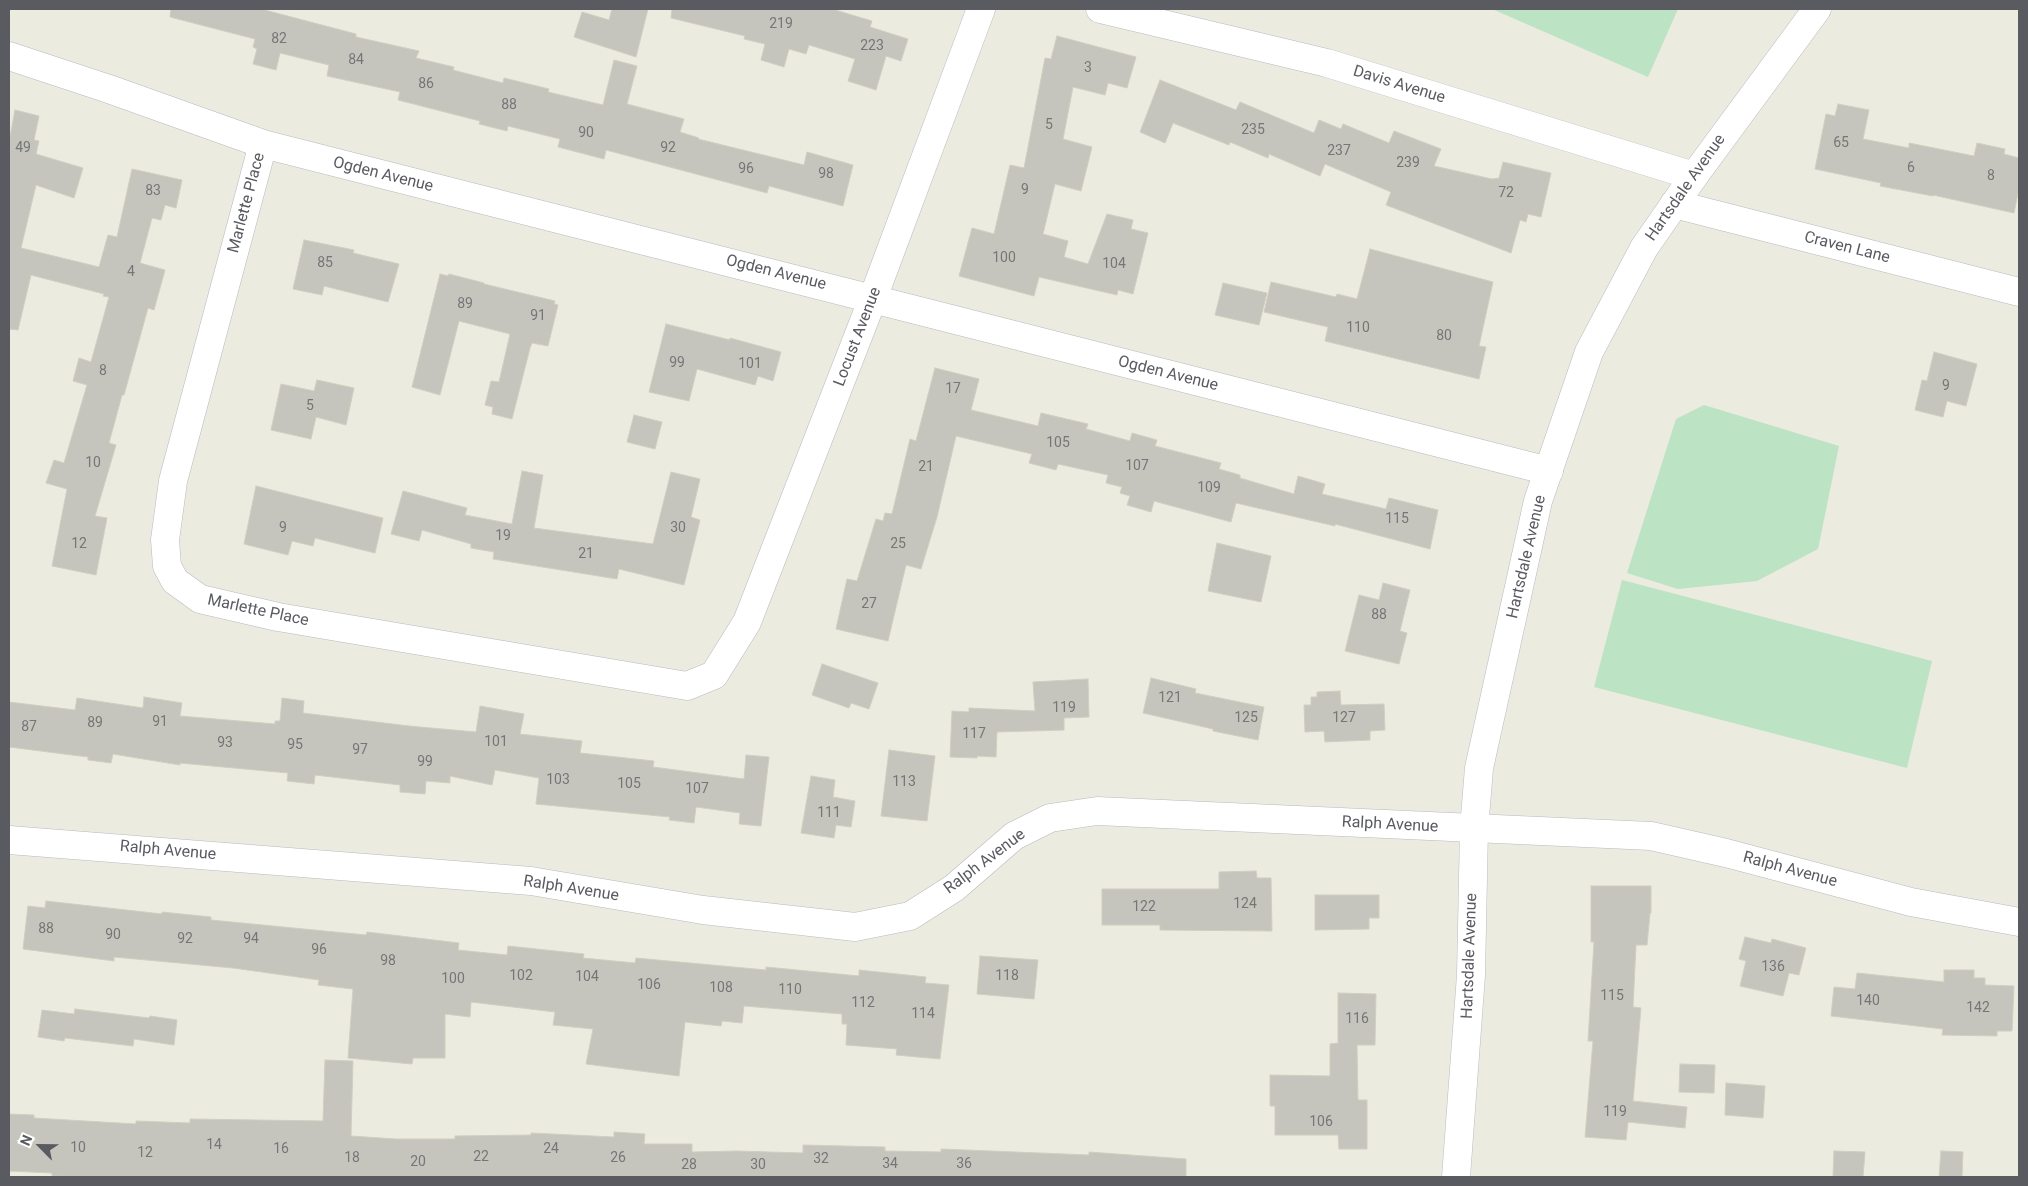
<!DOCTYPE html>
<style>
body{margin:0}
#map{position:relative;width:2028px;height:1186px;overflow:hidden;background:#ecebe0;font-family:Roboto,sans-serif}
canvas{display:block}
.frame{position:absolute;inset:0;border:10px solid #595b61;pointer-events:none}
.north{position:absolute;left:15px;top:1121px;width:50px;height:50px;-webkit-text-stroke:4px #fff;paint-order:stroke;rotate:293deg;font-size:14px;font-weight:700;line-height:20px;text-align:center;color:#595b61}
.north::after{content:'';display:block;margin:auto;width:18px;height:22px;background:#595b61;clip-path:polygon(50% 0,100% 100%,50% 72%,0 100%)}
</style>
<div id="map">
<canvas width="2028" height="1186"></canvas>
<div class="frame"></div>
<div class="north">N</div>
</div>
<script>
const ctx = document.querySelector('canvas').getContext('2d');
ctx.lineJoin = 'round';
function fill(path, color) { ctx.fillStyle = color; ctx.fill(path, 'evenodd'); }
const toPath = rows => new Path2D(rows.map(r => 'M' + r).join(''));
function strokePath(path, color, width, dash) { ctx.strokeStyle = color; ctx.lineWidth = width; ctx.lineCap = dash ? 'butt' : 'round'; ctx.setLineDash(dash || []); ctx.stroke(path); }
function write(font, color, halo, rows, align = 'center') {
  ctx.font = font + ' Roboto,sans-serif'; ctx.lineWidth = 4; ctx.setLineDash([]); ctx.textBaseline = 'middle'; ctx.strokeStyle = halo; ctx.fillStyle = color; for (const [text, x, y, turn = 0] of rows) {
    ctx.save(); ctx.translate(x, y); ctx.rotate((+turn || 0) * Math.PI / 180); ctx.textAlign = isNaN(turn) ? turn : align; if (halo) ctx.strokeText(text, 0, 0); ctx.fillText(text, 0, 0); ctx.restore();
  }
}
fill(toPath([
 [1492,9,1678,9,1648,77],
 [1704,405,1839,446,1818,549,1757,581,1678,589,1627,573,1676,419],
 [1622,580,1932,661,1907,768,1594,687]
]), '#bce3c3');
const building = toPath([
 [171,9,261,9,356,34,356,37,419,51,416,58,454,67,453,70,503,83,504,78,549,89,548,92,603,105,614,60,637,66,627,104,684,119,680,132,699,138,698,139,804,165,807,152,853,165,843,206,769,186,767,193,606,150,604,159,558,147,560,139,508,126,507,131,479,124,480,121,398,100,400,92,327,76,329,65,280,53,276,70,253,64,257,49,253,47,255,39,170,17,171,9],
 [612,9,648,9,636,57,574,37,582,12,609,20,612,9],
 [672,9,832,9,872,21,870,27,908,39,901,61,886,56,876,90,848,81,855,59,809,45,806,54,789,49,784,67,761,60,765,44,744,39,745,36,671,18,672,9],
 [1057,36,1136,57,1127,88,1108,83,1105,95,1073,87,1063,139,1092,147,1081,191,1055,184,1043,234,1068,241,1064,257,1088,264,1107,214,1133,220,1131,229,1148,233,1133,294,1118,290,1117,295,1039,277,1034,296,959,276,972,228,994,234,1010,165,1024,168,1045,58,1051,59,1057,36],
 [1160,80,1236,110,1240,102,1314,133,1319,120,1341,129,1343,124,1389,143,1394,131,1441,149,1434,166,1492,179,1499,178,1503,162,1551,173,1541,217,1528,214,1526,222,1520,220,1511,253,1386,205,1391,192,1325,164,1320,176,1269,154,1268,158,1230,142,1229,145,1173,123,1165,143,1140,132,1160,80],
 [1838,104,1869,110,1863,139,1909,148,1909,143,1974,156,1977,143,2005,149,2004,154,2019,158,2019,188,2014,213,1933,195,1933,196,1880,186,1881,183,1815,169,1826,114,1835,116,1838,104],
 [15,110,39,116,34,140,39,141,36,154,83,168,74,198,36,185,21,248,99,267,108,235,117,237,132,169,182,180,176,208,165,205,161,220,152,218,140,263,165,270,154,310,148,308,124,395,122,395,109,443,116,445,95,516,107,518,96,575,52,566,67,489,46,483,54,460,64,463,87,385,73,381,79,358,91,362,109,297,103,296,104,294,31,275,18,330,9,329,9,142,15,110],
 [304,240,354,250,353,253,399,264,388,302,324,286,322,295,293,289,304,240],
 [1370,249,1493,282,1479,346,1486,347,1479,379,1325,341,1328,327,1264,312,1271,282,1336,297,1337,294,1357,299,1370,249],
 [440,274,448,276,449,274,484,283,484,284,555,301,554,304,558,305,548,346,532,343,530,348,512,419,492,414,493,407,485,405,491,381,499,382,510,334,459,321,440,395,412,387,440,274],
 [1223,283,1267,293,1259,325,1215,315,1223,283],
 [666,324,730,340,730,338,781,352,773,381,758,376,755,385,697,369,689,401,649,392,666,324],
 [1934,352,1977,364,1966,406,1947,401,1943,417,1915,410,1922,380,1927,381,1934,352],
 [935,368,979,379,971,410,1038,426,1041,413,1088,424,1086,429,1130,441,1132,433,1157,440,1155,446,1221,463,1219,469,1240,475,1240,478,1294,494,1298,476,1325,484,1322,494,1386,509,1389,498,1438,510,1430,549,1335,524,1335,526,1236,503,1231,522,1154,501,1151,512,1127,505,1130,496,1120,493,1122,487,1106,483,1108,475,1058,464,1056,470,1029,463,1032,454,956,436,937,517,921,569,906,565,888,641,836,629,847,579,857,581,876,519,883,521,885,513,892,514,910,439,916,441,935,368],
 [317,380,354,388,346,425,316,417,311,439,271,430,281,384,314,391,317,380],
 [634,415,662,422,655,449,627,442,634,415],
 [522,471,543,475,534,528,653,544,671,472,700,479,691,517,700,520,684,585,619,569,617,579,493,559,494,552,471,548,471,544,422,530,419,541,391,534,403,491,467,508,465,515,512,524,522,471],
 [256,486,383,518,375,553,315,538,313,546,292,541,288,555,244,544,256,486],
 [1217,543,1271,556,1261,602,1208,591,1217,543],
 [1383,583,1410,590,1400,631,1407,633,1399,664,1345,651,1359,595,1379,600,1383,583],
 [822,664,878,683,869,709,851,703,849,708,812,695,822,664],
 [1151,678,1196,689,1195,693,1264,707,1258,740,1213,731,1213,729,1143,713,1151,678],
 [1088,679,1089,717,1064,718,1064,730,997,732,996,757,977,756,977,758,950,757,952,711,969,712,969,708,1035,711,1033,682,1088,679],
 [1340,691,1341,705,1384,704,1385,730,1370,731,1370,740,1325,742,1324,731,1305,732,1304,705,1311,705,1311,697,1317,697,1317,692,1340,691],
 [144,697,182,703,180,716,275,724,275,721,280,721,282,698,304,701,303,713,409,726,476,732,480,706,524,714,520,734,582,741,580,753,654,761,653,767,744,779,746,755,769,757,761,826,739,824,740,813,696,807,694,823,669,820,670,817,536,804,539,778,495,770,492,785,450,776,450,783,426,781,425,794,400,792,400,785,315,775,314,784,287,781,288,773,180,763,180,765,113,754,111,763,88,760,88,757,9,747,9,702,75,710,77,698,143,708,144,697],
 [889,750,935,756,927,821,881,816,889,750],
 [811,776,835,780,833,797,855,801,851,827,836,825,834,838,801,833,811,776],
 [1256,871,1257,878,1271,878,1272,931,1160,930,1160,925,1102,925,1102,889,1219,889,1219,872,1256,871],
 [1591,886,1651,886,1651,913,1650,913,1647,945,1636,945,1633,1007,1641,1008,1633,1101,1687,1107,1685,1128,1628,1122,1626,1140,1585,1137,1593,1041,1588,1041,1594,942,1591,942,1591,886],
 [1315,895,1379,895,1379,918,1369,918,1369,929,1315,930,1315,895],
 [46,901,162,914,162,912,211,917,211,920,366,935,367,932,459,943,458,950,507,955,508,946,584,954,583,958,635,963,636,958,766,970,766,967,859,976,859,970,926,977,925,983,949,985,940,1059,896,1055,897,1049,846,1045,847,1024,842,1024,842,1014,744,1006,742,1023,722,1021,721,1026,685,1022,679,1076,586,1064,593,1029,553,1025,555,1012,471,1002,470,1017,445,1014,445,1058,413,1058,412,1064,348,1058,353,989,318,985,319,980,233,968,114,957,114,961,23,949,28,906,45,908,46,901],
 [1745,937,1771,943,1772,939,1806,948,1799,975,1789,973,1783,996,1740,986,1746,961,1739,959,1745,937],
 [980,956,1038,960,1034,999,977,994,980,956],
 [1944,970,1974,970,1974,978,1985,978,1985,985,2014,986,2012,1031,1997,1031,1997,1036,1942,1035,1943,1029,1831,1016,1834,987,1855,989,1857,973,1944,982,1944,970],
 [1338,993,1376,994,1375,1045,1357,1045,1358,1100,1367,1100,1367,1149,1339,1149,1338,1135,1275,1135,1275,1106,1270,1106,1270,1075,1330,1076,1330,1044,1338,1043,1338,993],
 [75,1009,149,1018,150,1016,177,1020,174,1045,134,1039,133,1046,65,1038,64,1041,38,1037,42,1010,74,1014,75,1009],
 [325,1060,353,1061,351,1136,396,1139,455,1139,455,1136,531,1135,531,1133,614,1137,614,1132,645,1134,644,1144,692,1144,692,1152,737,1151,803,1153,803,1145,885,1147,885,1151,941,1152,941,1149,1089,1155,1089,1152,1186,1159,1186,1177,81,1177,52,1176,52,1173,9,1171,9,1114,34,1115,34,1118,136,1124,136,1121,190,1123,190,1119,323,1121,325,1060],
 [1680,1064,1715,1065,1714,1093,1679,1092,1680,1064],
 [1726,1083,1765,1086,1763,1118,1725,1115,1726,1083],
 [1834,1151,1865,1152,1863,1177,1833,1177,1834,1151],
 [1941,1151,1963,1152,1962,1177,1939,1177,1941,1151]
]);
fill(building, '#c6c5bd');
strokePath(building, '#d0cebe', 1);
const street = toPath([
 [1100,9,1327,63,1694,176],
 [9,56,109,89,263,144,1549,471],
 [263,144,173,481,165,540,167,566,175,581,200,599,278,617,687,686,714,675,747,622,873,298,981,9],
 [1674,204,2019,292],
 [9,840,531,881,703,910,855,927,910,916,954,888,1014,836,1050,818,1097,811,1651,836,1726,853,1911,902,2019,922]
]);
const secondary = toPath([
 [1456,1177,1471,975,1474,829,1479,768,1538,501,1589,352,1644,248,1694,176,1817,9]
]);
strokePath(street, '#b8b9bf', 29);
strokePath(secondary, '#b9bbc2', 29);
strokePath(street, '#fff', 28);
strokePath(secondary, '#fff', 28);
write('14px', '#747678', null, [
 ["219",781,24],
 ["82",279,39],
 ["223",872,46],
 ["84",356,60],
 ["3",1088,68],
 ["86",426,84],
 ["88",509,105],
 ["5",1049,125],
 ["235",1253,130],
 ["90",586,133],
 ["65",1841,143],
 ["49",23,148],
 ["92",668,148],
 ["237",1339,151],
 ["239",1408,163],
 ["6",1911,168],
 ["96",746,169],
 ["98",826,174],
 ["8",1991,176],
 ["9",1025,190],
 ["83",153,191],
 ["72",1506,193],
 ["100",1004,258],
 ["85",325,263],
 ["104",1114,264],
 ["4",131,272],
 ["89",465,304],
 ["91",538,316],
 ["110",1358,328],
 ["80",1444,336],
 ["99",677,363],
 ["101",750,364],
 ["8",103,371],
 ["9",1946,386],
 ["17",953,389],
 ["5",310,406],
 ["105",1058,443],
 ["10",93,463],
 ["107",1137,466],
 ["21",926,467],
 ["109",1209,488],
 ["115",1397,519],
 ["9",283,528],
 ["30",678,528],
 ["19",503,536],
 ["12",79,544],
 ["25",898,544],
 ["21",586,554],
 ["27",869,604],
 ["88",1379,615],
 ["121",1170,698],
 ["119",1064,708],
 ["125",1246,718],
 ["127",1344,718],
 ["91",160,722],
 ["89",95,723],
 ["87",29,727],
 ["117",974,734],
 ["101",496,742],
 ["93",225,743],
 ["95",295,745],
 ["97",360,750],
 ["99",425,762],
 ["103",558,780],
 ["113",904,782],
 ["105",629,784],
 ["107",697,789],
 ["111",829,813],
 ["124",1245,904],
 ["122",1144,907],
 ["88",46,929],
 ["90",113,935],
 ["92",185,939],
 ["94",251,939],
 ["96",319,950],
 ["98",388,961],
 ["136",1773,967],
 ["102",521,976],
 ["118",1007,976],
 ["104",587,977],
 ["100",453,979],
 ["106",649,985],
 ["108",721,988],
 ["110",790,990],
 ["115",1612,996],
 ["140",1868,1001],
 ["112",863,1003],
 ["142",1978,1008],
 ["114",923,1014],
 ["116",1357,1019],
 ["119",1615,1112],
 ["106",1321,1122],
 ["14",214,1145],
 ["10",78,1148],
 ["16",281,1149],
 ["24",551,1149],
 ["12",145,1153],
 ["22",481,1157],
 ["18",352,1158],
 ["26",618,1158],
 ["32",821,1159],
 ["20",418,1162],
 ["34",890,1164],
 ["36",964,1164],
 ["28",689,1165],
 ["30",758,1165]
]);
write('16px', '#595b61', '#fff', [
 ["Davis Avenue",1399,85,17],
 ["Ogden Avenue",383,175,14],
 ["Hartsdale Avenue",1686,188,-55],
 ["Marlette Place",247,203,-75],
 ["Craven Lane",1847,248,14],
 ["Ogden Avenue",776,273,14],
 ["Locust Avenue",858,337,-69],
 ["Ogden Avenue",1168,374,14],
 ["Hartsdale Avenue",1527,557,-77],
 ["Marlette Place",258,611,12],
 ["Ralph Avenue",1390,825,3],
 ["Ralph Avenue",168,851,5],
 ["Ralph Avenue",985,862,-37],
 ["Ralph Avenue",1790,870,15],
 ["Ralph Avenue",571,889,9],
 ["Hartsdale Avenue",1470,956,-88]
]);
</script>
